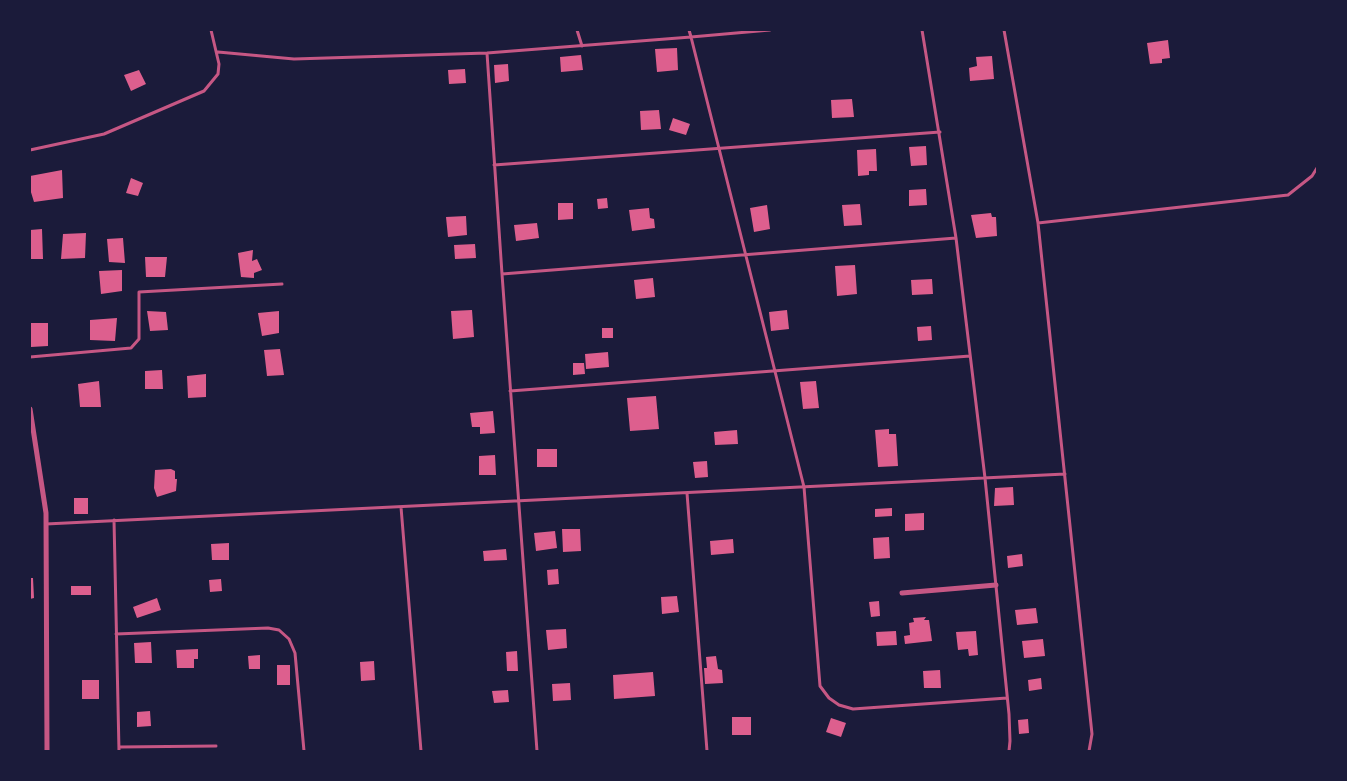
<!DOCTYPE html>
<style>
body{margin:0}
#map{position:relative;width:1347px;height:781px;overflow:hidden;background:#1b1b3a;font-family:Barlow,sans-serif}
canvas{display:block}
.frame{position:absolute;inset:0;border:31px solid #1b1b3a;pointer-events:none}
</style>
<div id="map">
<canvas width="1347" height="781"></canvas>
<div class="frame"></div>
</div>
<script>
const ctx = document.querySelector('canvas').getContext('2d');
ctx.lineJoin = 'round';
function fill(path, color) { ctx.fillStyle = color; ctx.fill(path, 'evenodd'); }
const toPath = rows => new Path2D(rows.map(r => 'M' + r).join(''));
function strokePath(path, color, width, dash) { ctx.strokeStyle = color; ctx.lineWidth = width; ctx.lineCap = dash ? 'butt' : 'round'; ctx.setLineDash(dash || []); ctx.stroke(path); }
fill(toPath([
 [1168,40,1170,58,1162,59,1162,63,1150,64,1147,43],
 [677,48,678,70,657,72,655,49],
 [581,55,583,70,561,72,560,57],
 [992,56,994,79,970,81,969,68,977,66,976,57],
 [508,64,509,81,495,83,494,65],
 [465,69,466,83,449,84,448,70],
 [139,70,146,84,131,91,124,75],
 [852,99,854,117,832,118,831,100],
 [659,110,661,129,641,130,640,111],
 [673,118,690,124,686,135,669,130],
 [926,146,927,165,911,166,909,147],
 [876,149,877,171,869,171,869,175,858,176,857,150],
 [62,170,63,198,34,202,30,189,30,176],
 [131,178,143,183,138,196,126,193],
 [926,189,927,205,909,206,909,190],
 [607,198,608,208,598,209,597,199],
 [558,203,573,203,573,219,558,220],
 [860,204,862,225,844,226,842,205],
 [767,205,770,229,754,232,750,208],
 [649,208,650,218,654,219,655,228,632,231,629,210],
 [991,213,992,217,996,217,997,236,976,238,971,215],
 [466,216,467,235,448,237,446,217],
 [537,223,539,238,516,241,514,225],
 [42,229,43,259,30,259,30,230],
 [86,233,85,258,61,259,63,234],
 [123,238,125,263,109,262,107,239],
 [475,244,476,258,455,259,454,245],
 [253,250,252,261,257,259,262,270,254,273,254,278,241,277,238,253],
 [145,257,167,257,165,277,146,277],
 [855,265,857,294,837,296,835,266],
 [122,270,122,291,101,294,99,271],
 [653,278,655,297,636,299,634,280],
 [932,279,933,294,912,295,911,280],
 [472,310,474,337,453,339,451,311],
 [787,310,789,329,771,331,769,312],
 [147,311,166,312,168,330,150,331],
 [279,311,279,333,262,336,258,313],
 [117,318,115,341,90,340,90,320],
 [30,323,48,323,48,346,31,347],
 [931,326,932,340,918,341,917,327],
 [602,328,613,328,613,338,602,338],
 [280,349,284,375,267,376,264,350],
 [608,352,609,367,586,369,585,354],
 [573,363,584,363,585,374,573,375],
 [162,370,163,389,145,389,145,371],
 [206,374,206,397,188,398,187,376],
 [99,381,101,407,80,407,78,384],
 [816,381,819,408,803,409,800,382],
 [656,396,659,429,630,431,627,398],
 [493,411,495,433,480,434,480,427,472,427,470,413],
 [889,429,889,434,896,434,898,466,878,467,875,430],
 [737,430,738,444,715,445,714,432],
 [537,449,557,449,557,467,537,467],
 [495,455,496,475,479,475,479,456],
 [707,461,708,477,695,478,693,462],
 [171,469,175,471,175,479,177,479,176,491,157,497,154,488,155,470],
 [1013,487,1014,505,994,506,995,488],
 [74,498,88,498,88,514,74,514],
 [892,508,892,516,875,517,875,509],
 [924,513,924,530,905,531,905,514],
 [562,529,580,529,581,551,563,552],
 [555,531,557,548,536,551,534,533],
 [889,537,890,558,874,559,873,538],
 [733,539,734,553,711,555,710,541],
 [229,543,229,560,212,560,211,544],
 [506,549,507,560,484,561,483,551],
 [1022,554,1023,566,1008,568,1007,556],
 [558,569,559,584,548,585,547,570],
 [30,578,33,578,34,598,30,599],
 [221,579,222,591,210,592,209,580],
 [71,586,91,586,91,595,71,595],
 [677,596,679,612,662,614,661,597],
 [157,598,161,610,137,618,133,607],
 [879,601,880,616,871,617,869,602],
 [1036,608,1038,623,1017,625,1015,610],
 [926,617,924,620,929,620,932,641,905,644,904,636,910,635,909,623,914,622,913,618],
 [566,629,567,648,548,650,546,630],
 [896,631,897,645,877,646,876,632],
 [976,631,978,655,969,656,968,649,958,650,956,632],
 [1043,639,1045,656,1024,658,1022,641],
 [151,642,152,663,135,663,134,643],
 [198,649,198,659,194,659,194,668,177,668,176,650],
 [517,651,518,671,507,671,506,652],
 [260,655,260,669,249,669,248,656],
 [716,656,718,669,722,670,723,683,705,684,704,668,707,668,706,657],
 [374,661,375,680,361,681,360,662],
 [277,665,290,665,290,685,277,685],
 [940,670,941,688,924,688,923,671],
 [653,672,655,696,614,699,613,675],
 [1041,678,1042,689,1029,691,1028,680],
 [82,680,99,680,99,699,82,699],
 [570,683,571,700,553,701,552,684],
 [508,690,509,702,494,703,492,691],
 [150,711,151,726,137,727,137,712],
 [732,717,751,717,751,735,732,735],
 [831,718,846,723,841,737,826,732],
 [1028,719,1029,733,1019,734,1018,720]
]), '#dd5f8e');
strokePath(toPath([
 [577,30,582,46],
 [689,30,691,37,770,30],
 [922,30,956,238],
 [1004,30,1038,223,1092,734,1089,751],
 [218,52,294,59,487,53,691,37,804,487,820,686,829,698,839,705,853,709,1007,698],
 [487,53,502,274],
 [30,150,104,134,204,91,218,74,219,64,211,30],
 [494,165,940,132],
 [1038,223,1288,195,1312,176,1317,168],
 [30,357,131,348,139,339,139,292,282,284],
 [510,391,970,356],
 [687,493,707,751],
 [401,507,421,751],
 [114,520,119,751],
 [46,524,1065,474],
 [116,634,268,628,279,630,289,639,295,653,304,751],
 [119,747,216,746],
 [537,751,502,274,956,238,985,478,1009,714,1010,741,1009,751]
]), '#c65784', 3);
strokePath(toPath([
 [30,409,46,513,47,751],
 [902,593,996,585]
]), '#c65784', 5);
</script>
